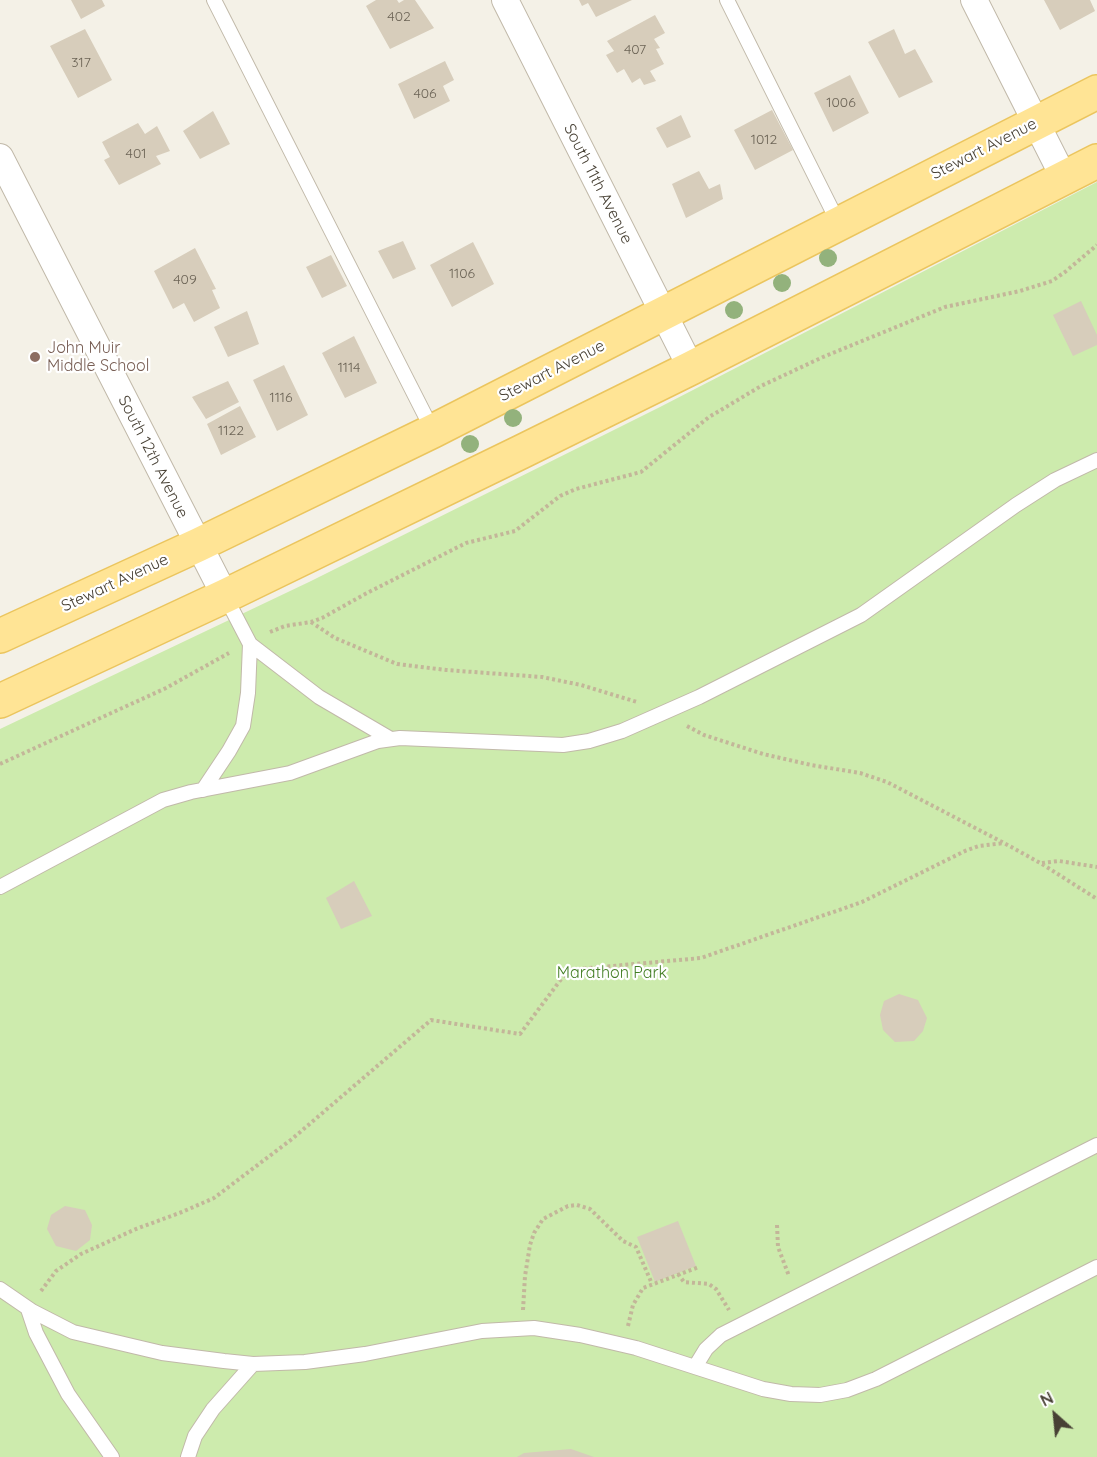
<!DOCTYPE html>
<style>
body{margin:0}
#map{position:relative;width:1097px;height:1457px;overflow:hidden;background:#f4f1e7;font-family:Quicksand,sans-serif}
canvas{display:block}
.north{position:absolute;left:1025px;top:1385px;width:60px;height:60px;-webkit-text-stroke:4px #fff;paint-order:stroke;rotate:333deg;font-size:16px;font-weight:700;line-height:24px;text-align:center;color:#484135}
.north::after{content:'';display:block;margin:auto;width:21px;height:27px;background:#484135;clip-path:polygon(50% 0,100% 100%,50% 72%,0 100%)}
</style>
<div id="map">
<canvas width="1097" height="1457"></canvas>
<div class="north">N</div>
</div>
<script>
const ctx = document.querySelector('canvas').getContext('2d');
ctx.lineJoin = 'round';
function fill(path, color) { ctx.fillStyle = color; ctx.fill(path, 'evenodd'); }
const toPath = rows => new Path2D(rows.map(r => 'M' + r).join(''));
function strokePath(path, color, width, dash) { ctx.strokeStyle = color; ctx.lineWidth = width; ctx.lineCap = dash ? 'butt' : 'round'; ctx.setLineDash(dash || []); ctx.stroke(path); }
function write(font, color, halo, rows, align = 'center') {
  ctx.font = font + ' Quicksand,sans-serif'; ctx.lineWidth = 4.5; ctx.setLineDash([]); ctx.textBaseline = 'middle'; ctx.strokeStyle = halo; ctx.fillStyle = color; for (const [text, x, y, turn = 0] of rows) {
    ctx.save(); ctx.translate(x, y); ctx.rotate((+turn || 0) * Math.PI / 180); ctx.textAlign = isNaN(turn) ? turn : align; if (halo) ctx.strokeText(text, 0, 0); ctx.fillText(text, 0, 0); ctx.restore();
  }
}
fill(toPath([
 [1097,182,1097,1457,0,1457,0,729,309,582,660,407]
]), '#cdebad');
fill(toPath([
 [71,0,102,0,105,6,81,19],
 [376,0,397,0,399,3,404,0,415,0,434,28,390,49,366,6],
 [579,0,632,0,596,17,588,3,582,6],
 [1044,0,1090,0,1095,11,1060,30],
 [655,15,665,33,654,39,660,48,656,49,664,64,650,71,656,81,644,85,640,78,632,83,624,69,617,73,606,55,614,51,607,41],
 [85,29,112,80,78,98,50,46],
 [894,29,905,54,915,49,933,82,899,98,868,42],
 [445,61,454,80,443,86,450,101,414,119,398,84],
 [850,75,869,113,833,132,814,93],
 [772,110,793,150,755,170,734,130],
 [213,111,230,144,200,159,183,131],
 [681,115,691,137,667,148,656,128],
 [138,123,145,134,157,126,170,151,156,156,161,164,119,185,104,160,110,157,102,142],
 [699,171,709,189,720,184,723,199,686,218,672,184],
 [403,241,416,269,393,279,378,251],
 [473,242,494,284,452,307,430,265],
 [195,248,216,289,212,290,220,308,194,322,184,303,173,309,154,271],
 [331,255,347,286,322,298,306,267],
 [1081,301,1097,335,1097,345,1073,356,1053,315],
 [247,311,259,344,228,357,214,327],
 [354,336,377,383,345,398,322,353],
 [284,365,308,415,277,431,253,380],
 [228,381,239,402,206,419,192,397],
 [240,406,256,437,221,455,207,424],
 [354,881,372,916,341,929,326,898],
 [899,994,918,1000,927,1018,923,1031,914,1041,895,1042,883,1030,880,1015,884,1001],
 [65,1206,85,1210,92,1225,90,1240,76,1251,56,1246,47,1229,51,1215],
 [678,1221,696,1266,655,1282,637,1237],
 [571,1449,594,1457,517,1457,524,1453]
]), '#d7cdbb');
const service = toPath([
 [214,0,433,431],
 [727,0,839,224],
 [225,596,250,644,319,697,389,738],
 [203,790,229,751,243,726,248,693,250,644],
 [0,887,163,800,191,792,290,773,378,741,400,738,563,745,589,741,622,731,699,697,861,615,1016,505,1055,480,1097,460],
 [0,1289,32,1311,73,1332,162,1353,224,1361,253,1364,305,1362,365,1354,482,1331,534,1328,580,1335,636,1348,763,1389,791,1394,820,1395,847,1390,876,1379,1097,1267],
 [28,1309,36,1333,68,1394,112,1457],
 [695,1367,706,1349,721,1335,1097,1145],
 [188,1457,195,1436,213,1409,253,1364]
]);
const minor = toPath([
 [505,0,691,368],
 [974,0,1064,178],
 [0,157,225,596]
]);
const primary = toPath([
 [0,636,198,545,433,431,1097,92],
 [0,701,225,596,521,452,691,368,1097,161]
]);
strokePath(service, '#c1b9a9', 16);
strokePath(minor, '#c1b9a9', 28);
strokePath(primary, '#ebc55e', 36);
strokePath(toPath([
 [311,622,335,638,397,664,446,670,542,677,581,685,637,702],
 [270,632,285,626,311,622,322,618,367,593,466,543,515,531,560,496,576,489,641,472,709,417,726,407,761,386,823,357,945,307,1020,291,1052,281,1065,272,1097,245],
 [687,726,704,735,763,754,811,765,860,773,887,782,1004,843,1042,864,1097,899],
 [0,764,166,688,229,653],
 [1042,863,1059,861,1097,867],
 [777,1225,778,1247,789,1276],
 [678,1274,684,1282,709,1284,716,1289,729,1310],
 [41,1291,56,1271,81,1254,136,1229,182,1212,214,1198,292,1139,431,1020,520,1034,568,970,701,958,862,902,965,851,979,846,1004,843],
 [523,1310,525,1276,530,1245,534,1233,543,1219,568,1206,577,1205,590,1209,623,1241,636,1247,652,1284],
 [628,1326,633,1305,643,1288,699,1267]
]), '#c3b699', 4, [3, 3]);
strokePath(service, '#fff', 14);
strokePath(minor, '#fff', 26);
strokePath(primary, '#ffe495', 33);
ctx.fillStyle = '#93b27c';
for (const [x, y] of [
 [828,258],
 [782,283],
 [734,310],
 [513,418],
 [470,444]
]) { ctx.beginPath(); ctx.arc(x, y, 9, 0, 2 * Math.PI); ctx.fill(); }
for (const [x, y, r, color] of [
 [35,357,6,"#8d6e63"]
]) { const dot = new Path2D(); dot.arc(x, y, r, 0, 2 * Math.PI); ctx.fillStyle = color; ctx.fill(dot); strokePath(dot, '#fff', 2); }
write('14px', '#6c6456', null, [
 ["402",399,17],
 ["407",635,50],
 ["317",81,63],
 ["406",425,94],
 ["1006",841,103],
 ["1012",764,140],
 ["401",136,154],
 ["1106",462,274],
 ["409",185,280],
 ["1114",349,368],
 ["1116",281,398],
 ["1122",231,431]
]);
write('16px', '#484135', '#fff', [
 ["Stewart Avenue",984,149,-27],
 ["South 11th Avenue",598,184,63],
 ["Stewart Avenue",552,371,-27],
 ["South 12th Avenue",153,457,63],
 ["Stewart Avenue",115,583,-25]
]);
write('16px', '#785e54', '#fff', [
 ["John Muir",47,348],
 ["Middle School",47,366]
], 'left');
write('16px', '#437e24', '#fff', [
 ["Marathon Park",612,973]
]);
</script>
